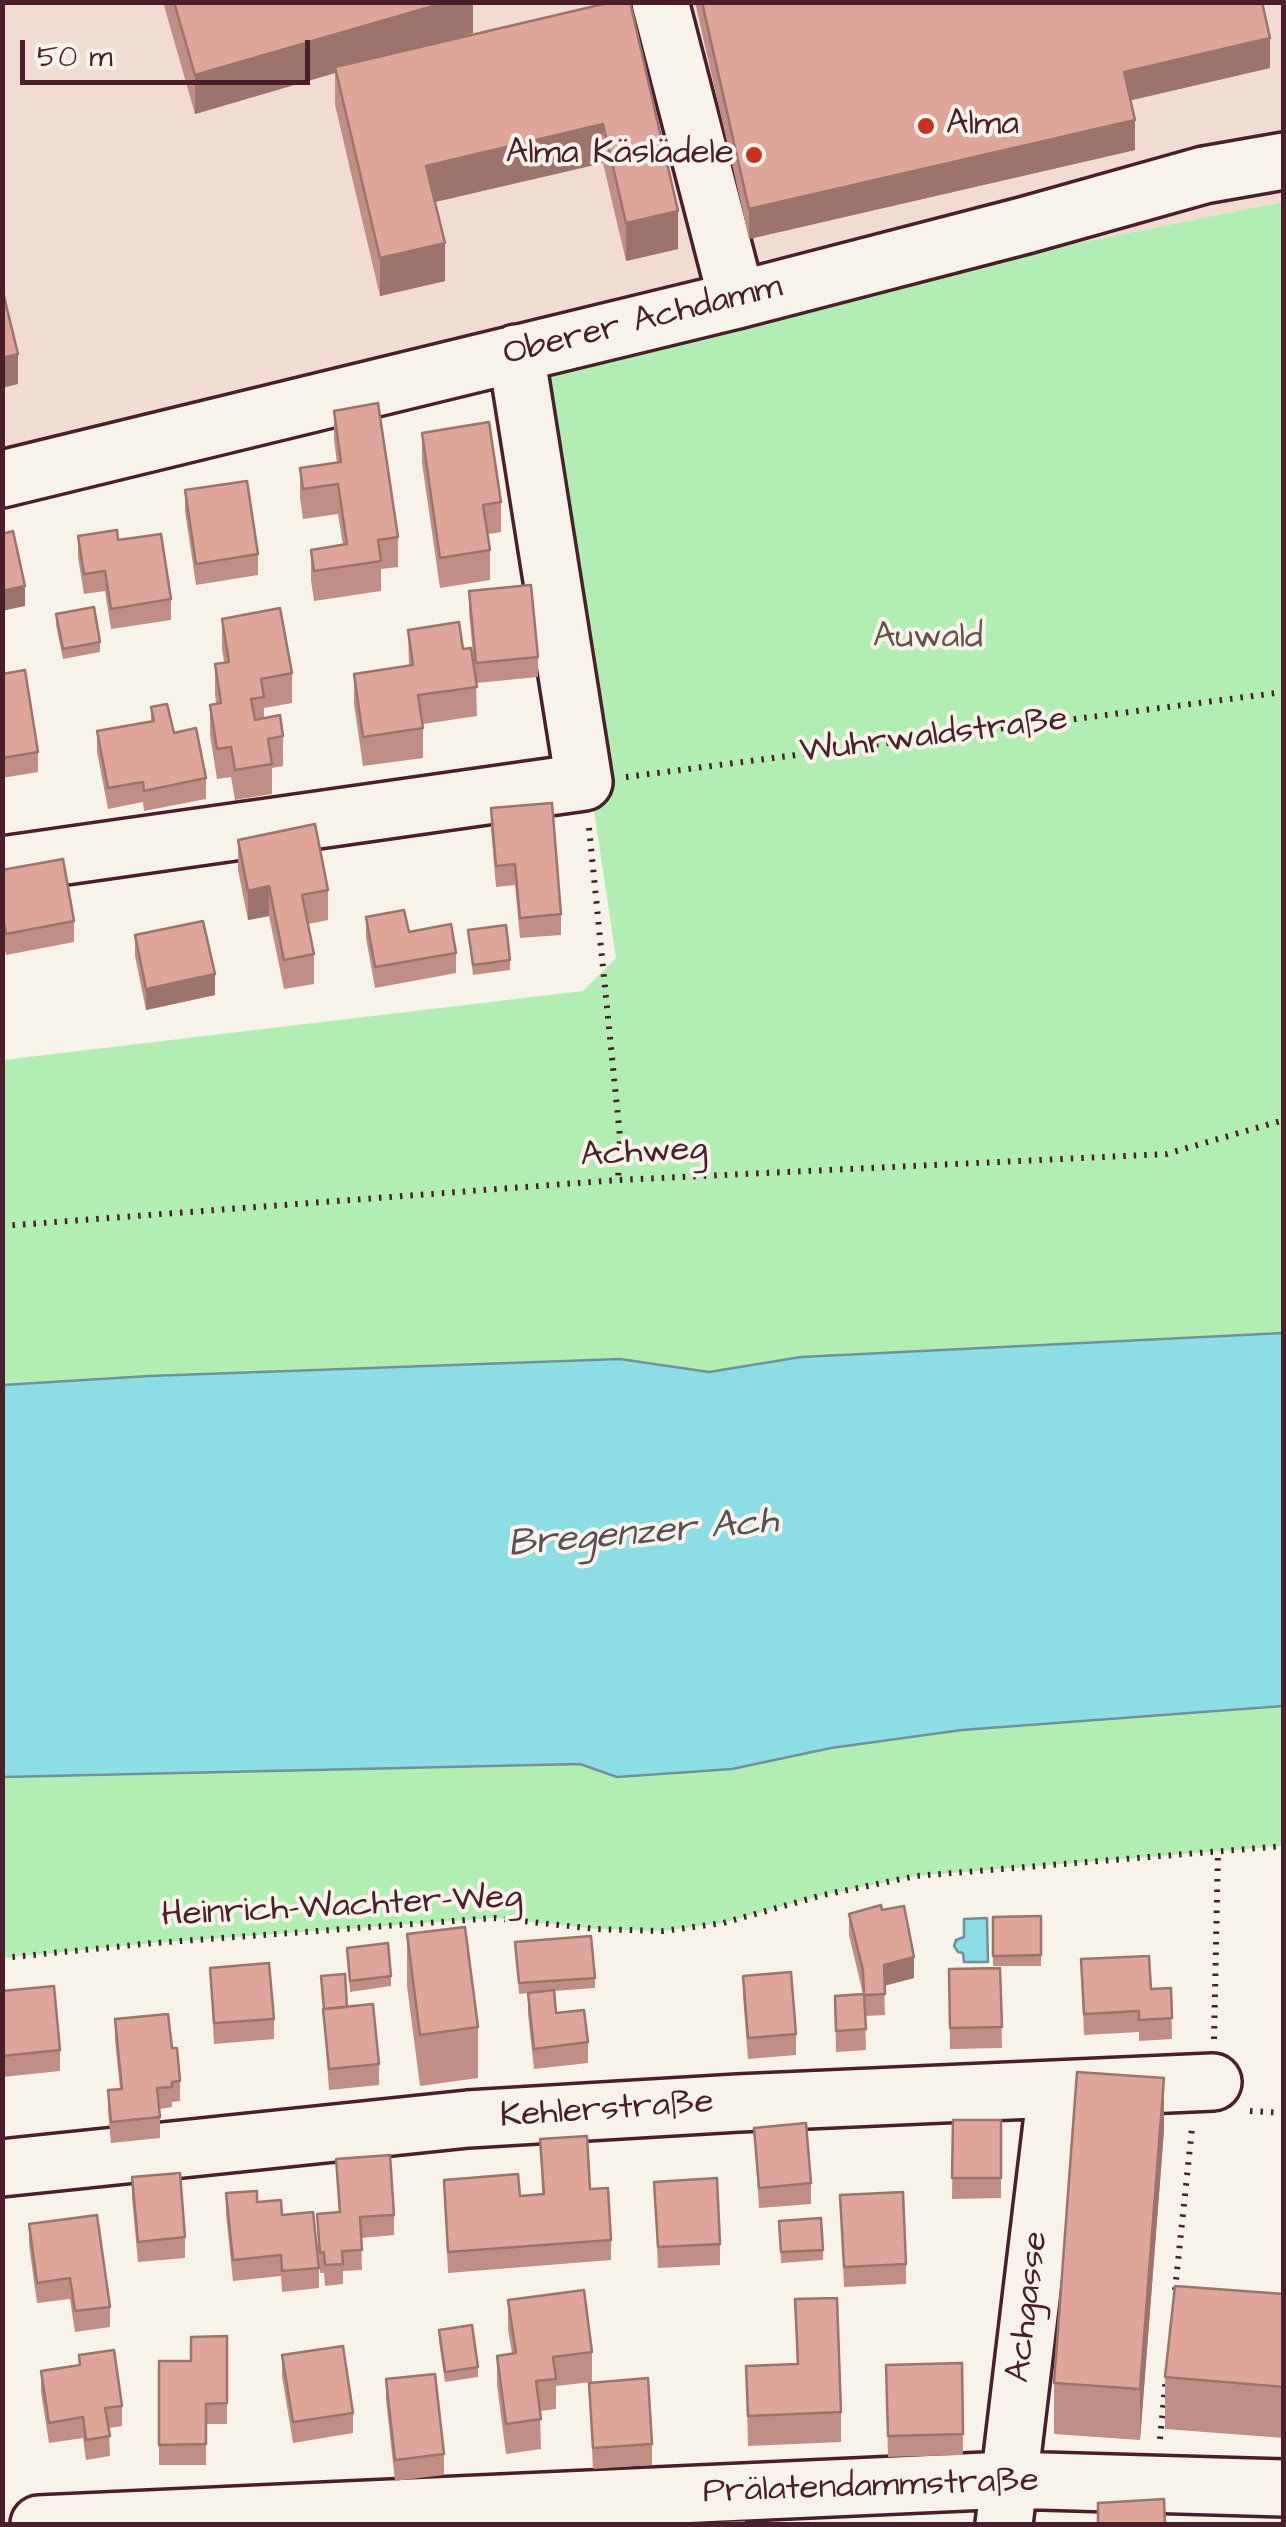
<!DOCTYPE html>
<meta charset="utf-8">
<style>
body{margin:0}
#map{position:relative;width:1286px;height:2527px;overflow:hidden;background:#f7f3e8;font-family:"Architects Daughter",sans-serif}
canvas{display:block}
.frame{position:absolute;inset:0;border:5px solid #4a1f2b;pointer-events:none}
.scale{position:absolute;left:20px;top:40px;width:290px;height:45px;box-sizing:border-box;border:5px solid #4a1f2b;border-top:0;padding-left:12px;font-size:30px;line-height:35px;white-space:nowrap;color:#4a1f2b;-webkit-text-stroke:8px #f7f3e8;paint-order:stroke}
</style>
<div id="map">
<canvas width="1286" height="2527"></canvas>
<div class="frame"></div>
<div class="scale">50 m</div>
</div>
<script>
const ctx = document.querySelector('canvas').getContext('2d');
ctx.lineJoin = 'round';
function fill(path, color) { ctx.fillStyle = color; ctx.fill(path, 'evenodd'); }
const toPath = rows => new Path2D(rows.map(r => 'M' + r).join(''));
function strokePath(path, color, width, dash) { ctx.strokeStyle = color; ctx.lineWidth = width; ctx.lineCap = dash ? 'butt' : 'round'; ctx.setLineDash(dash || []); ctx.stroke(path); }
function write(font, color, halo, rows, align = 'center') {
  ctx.font = font + ' "Architects Daughter",sans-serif'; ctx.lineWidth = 8; ctx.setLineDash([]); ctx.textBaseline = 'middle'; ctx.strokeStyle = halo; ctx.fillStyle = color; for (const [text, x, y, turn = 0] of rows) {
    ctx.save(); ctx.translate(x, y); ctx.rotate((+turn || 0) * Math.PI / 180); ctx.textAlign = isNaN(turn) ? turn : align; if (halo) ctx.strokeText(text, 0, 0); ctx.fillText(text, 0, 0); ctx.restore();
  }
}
fill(toPath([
 [2,3,1283,3,1283,202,3,483]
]), '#f0dcd1');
fill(toPath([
 [1283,202,1283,1333,801,1357,709,1372,620,1359,149,1376,3,1385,3,1060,583,991,616,958,527,361,658,328],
 [1283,1706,1283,1846,916,1876,823,1895,723,1923,663,1931,596,1929,494,1918,154,1943,3,1958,2,1777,580,1764,617,1777,732,1769,831,1748,962,1730]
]), '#b2eeb3');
const water = toPath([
 [1283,1333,1283,1706,962,1730,831,1748,732,1769,617,1777,580,1764,3,1777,3,1385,149,1376,620,1359,709,1372,801,1357,1283,1333],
 [987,1918,988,1962,964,1962,963,1953,958,1952,954,1946,956,1940,964,1937,964,1919,987,1918]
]);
fill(water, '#8cdde4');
strokePath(water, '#72919a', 2.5);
const minor = toPath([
 [660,2,737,300],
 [2,479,737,300,1026,225,1204,175,1284,161],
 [2,865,584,782,516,353],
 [2,2168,468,2119,738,2103,1213,2082],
 [39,2524,1008,2480,1284,2488],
 [1004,2524,1056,2090]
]);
strokePath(minor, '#4a1f2b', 62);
strokePath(toPath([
 [626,777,1284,692],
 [589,828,620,1137,618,1180],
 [2,1226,618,1180,1166,1154,1284,1120],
 [2,1958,154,1943,494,1918,596,1929,663,1931,723,1923,823,1895,916,1876,1284,1846],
 [1214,2039,1218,1851],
 [1250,2111,1284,2113],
 [1175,2290,1192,2128],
 [1160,2439,1166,2377]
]), '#4a1f2b', 6, [2.5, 8]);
strokePath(minor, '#f7f3e8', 55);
fill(toPath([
 [163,2,473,2,473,33,441,42,612,2,678,249,626,261,603,163,435,202,445,281,380,296,335,105,335,73,195,114],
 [695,2,1262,2,1270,68,1130,100,1135,150,749,239],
 [334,411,398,537,398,567,381,569,381,591,314,601,311,580,311,550,343,545,338,514,303,519,300,498,300,468,337,463,334,440],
 [422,433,501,502,501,532,488,534,490,550,490,580,440,588,422,463],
 [185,490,258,554,258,575,196,585,185,511],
 [78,536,118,540,171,599,171,620,111,629,105,591,84,594,78,557],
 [469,591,538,657,538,677,476,683,477,716,423,724,423,758,363,766,354,704,354,674,409,666,408,630,463,649,475,675,469,612],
 [56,614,100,642,100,652,63,659,56,625],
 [222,619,292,673,292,703,264,708,264,718,283,736,283,766,272,768,272,794,235,800,231,777,217,779,210,735,210,705,216,704,215,694,215,664,224,662,222,649],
 [2,674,38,752,38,772,2,778],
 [151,707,174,733,206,778,206,799,144,811,143,802,108,809,97,752,97,731,151,721],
 [491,808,561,914,561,935,520,938,515,885,496,887,491,829],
 [238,840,328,890,328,920,308,924,314,954,314,984,284,989,269,916,248,920,238,870],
 [2,870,74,921,74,942,6,955,2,935],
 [366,917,409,932,456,953,456,973,375,988,366,938],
 [468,930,510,960,510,970,473,975],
 [135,935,215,995,146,1010,135,956],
 [882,1910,914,1978,884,1985,885,2015,865,2016,866,2050,836,2052,835,1996,863,1994,849,1935,849,1914],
 [1041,1916,1041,1966,993,1966,993,1917],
 [407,1934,478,2027,478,2078,420,2086,407,1986],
 [515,1942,595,1978,595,1988,554,1991,556,2013,588,2042,588,2063,534,2069,528,2014,528,1993,519,1994],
 [347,1948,391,1976,391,1986,350,1992],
 [1081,1959,1151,1989,1171,1988,1172,2039,1139,2041,1139,2032,1084,2035],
 [210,1968,274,2019,274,2039,214,2044],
 [1000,1968,1002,2048,950,2049,949,1969],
 [321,1976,347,2007,379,2064,379,2085,329,2090],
 [743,1976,796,2034,796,2055,748,2059,743,1996],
 [2,1991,60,2050,60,2071,2,2077],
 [115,2019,172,2048,180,2081,180,2101,172,2102,172,2107,160,2109,160,2138,111,2143,108,2110,108,2090,120,2089,115,2040],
 [953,2120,1001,2120,1001,2198,952,2199],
 [754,2128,811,2183,811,2204,759,2208],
 [1164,2130,1140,2440,1054,2434,1054,2383],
 [540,2139,590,2189,611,2240,611,2260,448,2273,444,2180,520,2196,542,2194],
 [336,2159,394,2215,394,2235,361,2238,362,2270,343,2271,343,2284,325,2286,324,2273,320,2273,317,2214,339,2212],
 [132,2177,185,2237,185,2258,138,2262,132,2198],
 [654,2182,720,2244,720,2265,658,2268],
 [226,2193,257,2202,282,2215,319,2268,319,2288,282,2292,281,2276,233,2281,226,2214],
 [840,2195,906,2264,906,2284,844,2287],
 [779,2221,823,2250,823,2260,781,2263],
 [29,2224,110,2307,110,2327,75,2332,70,2299,37,2303,29,2245],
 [1284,2294,1284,2438,1165,2429,1165,2377],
 [795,2299,841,2412,841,2442,748,2446,746,2366,797,2364],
 [508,2300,592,2352,592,2382,556,2386,556,2409,540,2411,541,2449,506,2454,497,2385,497,2356,512,2353,508,2330],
 [439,2330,478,2367,478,2377,445,2382,439,2341],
 [227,2336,227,2424,206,2424,206,2465,159,2465,159,2361,191,2361],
 [79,2355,122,2406,122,2426,109,2428,110,2456,86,2460,83,2438,49,2443,41,2392,41,2371,79,2365],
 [282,2355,353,2413,353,2433,293,2443,282,2376],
 [962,2363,963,2455,888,2457,886,2365],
 [386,2379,444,2454,444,2475,395,2481,386,2400],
 [589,2383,652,2444,652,2465,593,2469]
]), '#c08e85');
fill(toPath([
 [447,2,473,2,473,33,336,73,335,67,335,73,195,114,195,75],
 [1270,38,1270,68,1124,102,1124,72],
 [1135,120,1135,150,749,239,749,209],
 [603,124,603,163,426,204,426,166],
 [678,211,678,249,626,261,626,223],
 [445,243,445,281,380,296,380,258],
 [18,354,18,384,2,388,2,358],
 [25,586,25,606,2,611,2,591],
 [269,886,269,916,248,920,248,891],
 [215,974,215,995,146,1010,146,989],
 [914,1957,914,1978,884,1986,884,1965],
 [1164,2078,1164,2130,1140,2440,1140,2389]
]), '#9c746c');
const building = toPath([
 [174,2,447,2,195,75,174,2],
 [612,2,630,2,678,211,626,223,603,124,426,166,445,243,380,258,335,67,612,2],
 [702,2,1262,2,1270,38,1124,72,1135,120,749,209,702,2],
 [2,288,18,354,2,358,2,288],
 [378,403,398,537,378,540,381,561,314,571,311,550,347,544,338,484,303,489,300,468,341,462,334,411,378,403],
 [489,422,501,502,483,505,490,550,440,558,422,433,489,422],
 [247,481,258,554,196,564,185,490,247,481],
 [117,530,118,540,161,534,171,599,111,609,105,571,84,574,78,536,117,530],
 [13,531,25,586,2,591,2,534,13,531],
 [531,585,538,657,476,663,469,591,531,585],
 [94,607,100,642,63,649,56,614,94,607],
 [280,608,292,673,261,679,264,697,251,699,255,720,280,715,283,736,268,739,272,764,235,770,231,747,217,749,210,705,221,703,215,664,229,662,222,619,280,608],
 [459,622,463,649,471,648,477,687,418,695,423,728,363,737,354,674,413,665,408,630,459,622],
 [25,670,38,752,2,758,2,674,25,670],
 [167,704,174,733,196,728,206,778,144,791,143,782,108,788,97,731,154,721,151,707,167,704],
 [552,803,561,914,520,918,515,864,496,866,491,808,552,803],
 [315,824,328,890,302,895,314,954,284,960,269,886,248,891,238,840,315,824],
 [63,859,74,921,6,934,2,914,2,870,63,859],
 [404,910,409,932,451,924,456,953,375,967,366,917,404,910],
 [203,921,215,974,146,989,135,935,203,921],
 [506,925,510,960,473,965,468,930,506,925],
 [881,1905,882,1910,904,1906,914,1957,884,1965,885,1994,864,1995,863,1970,849,1914,881,1905],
 [1041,1916,1041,1955,993,1956,993,1917,1041,1916],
 [465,1927,478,2027,420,2035,407,1934,465,1927],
 [591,1936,595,1978,519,1983,515,1942,591,1936],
 [388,1943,391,1976,350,1981,347,1948,388,1943],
 [1149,1956,1151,1989,1171,1988,1172,2018,1139,2020,1139,2011,1084,2014,1081,1959,1149,1956],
 [269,1963,274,2019,214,2023,210,1968,269,1963],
 [1000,1968,1002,2027,950,2028,949,1969,1000,1968],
 [791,1972,796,2034,748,2038,743,1976,791,1972],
 [345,1974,347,2007,324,2009,321,1976,345,1974],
 [54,1986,60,2050,2,2056,2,1991,54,1986],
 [554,1990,556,2013,584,2010,588,2042,534,2049,528,1993,554,1990],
 [864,1994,866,2029,836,2031,835,1996,864,1994],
 [373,2004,379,2064,329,2069,323,2009,373,2004],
 [168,2014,172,2048,177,2048,180,2081,172,2082,172,2087,157,2088,160,2117,111,2122,108,2090,122,2089,115,2019,168,2014],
 [1077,2072,1164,2078,1140,2389,1054,2383,1077,2072],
 [953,2120,1001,2120,1001,2178,952,2178,953,2120],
 [806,2123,811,2183,759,2188,754,2128,806,2123],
 [587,2136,590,2189,608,2188,611,2240,448,2252,444,2180,518,2174,520,2196,544,2194,540,2139,587,2136],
 [390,2155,394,2215,360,2217,362,2250,342,2251,343,2264,325,2265,324,2252,320,2253,317,2214,340,2212,336,2159,390,2155],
 [180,2173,185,2237,138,2242,132,2177,180,2173],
 [717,2178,720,2244,658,2247,654,2182,717,2178],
 [257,2191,257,2202,281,2200,282,2215,313,2212,319,2268,282,2271,281,2255,233,2260,226,2193,257,2191],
 [903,2192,906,2264,844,2267,840,2195,903,2192],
 [97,2215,110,2307,75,2311,70,2278,37,2283,29,2224,97,2215],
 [821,2218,823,2250,781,2252,779,2221,821,2218],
 [1175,2286,1284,2294,1284,2387,1165,2377,1175,2286],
 [584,2290,592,2352,553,2357,556,2379,536,2381,541,2419,506,2424,497,2356,516,2353,508,2300,584,2290],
 [837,2298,841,2412,748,2416,746,2366,798,2364,795,2299,837,2298],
 [472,2325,478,2367,445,2372,439,2330,472,2325],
 [227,2336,227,2403,206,2404,206,2444,159,2445,159,2361,191,2361,191,2337,227,2336],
 [343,2346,353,2413,293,2422,282,2355,343,2346],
 [114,2350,122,2406,105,2408,110,2436,86,2440,83,2417,49,2423,41,2371,80,2365,79,2355,114,2350],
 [962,2363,963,2434,888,2436,886,2365,962,2363],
 [435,2374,444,2454,395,2460,386,2379,435,2374],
 [648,2378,652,2444,593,2448,589,2383,648,2378],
 [1164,2499,1165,2524,1098,2524,1098,2503,1164,2499],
 [744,2522,744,2524,704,2524,744,2522]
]);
fill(building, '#dfa59b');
strokePath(building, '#9c746c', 2.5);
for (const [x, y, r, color] of [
 [926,126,10,"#c8321e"],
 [754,155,10,"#c8321e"]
]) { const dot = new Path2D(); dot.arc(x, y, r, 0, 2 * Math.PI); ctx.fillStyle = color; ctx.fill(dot); strokePath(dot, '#f7f3e8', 4); }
write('35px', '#4a1f2b', '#f7f3e8', [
 ["Alma",946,126],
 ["Alma Käslädele",734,155,"right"]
], 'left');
write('35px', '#4a1f2b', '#f7f3e8', [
 ["Oberer Achdamm",643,322,-14],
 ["Wuhrwaldstraße",934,737,-7],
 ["Achweg",644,1154,-3],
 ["Heinrich-Wachter-Weg",342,1908,-3],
 ["Kehlerstraße",607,2111,-4],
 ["Achgasse",1029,2307,-83],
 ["Prälatendammstraße",871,2488,-2]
]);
write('35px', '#64534d', '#f7f3e8', [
 ["Auwald",928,639]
]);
write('italic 38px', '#5a4e59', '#f7f3e8', [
 ["Bregenzer Ach",643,1535,-5]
]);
</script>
